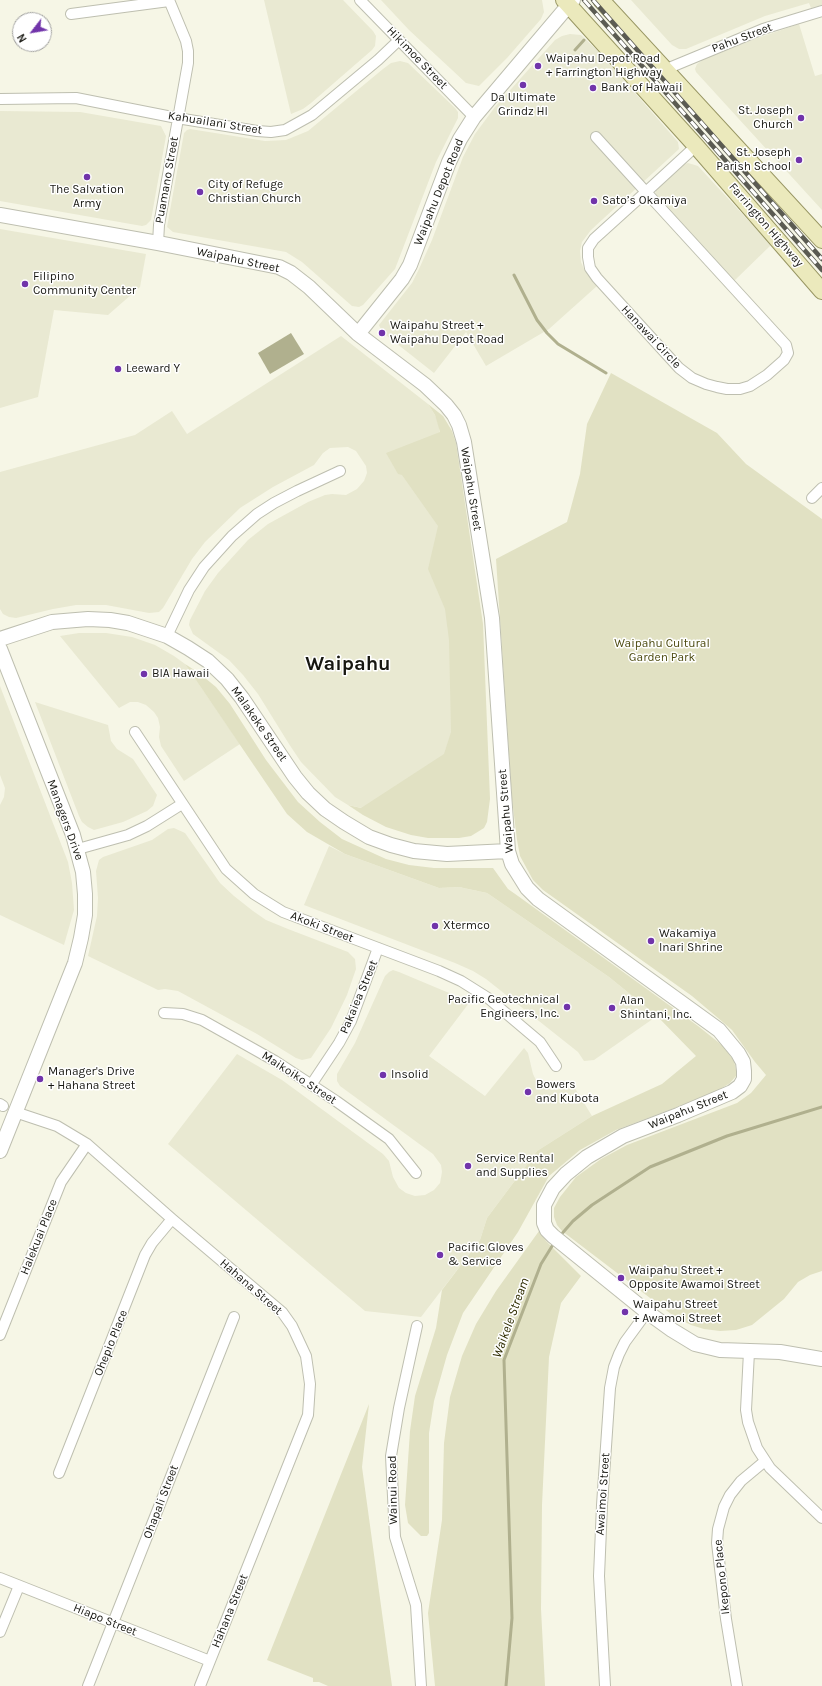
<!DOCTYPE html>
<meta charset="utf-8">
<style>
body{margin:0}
#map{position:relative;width:822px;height:1686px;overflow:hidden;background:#f6f6e6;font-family:Karla,sans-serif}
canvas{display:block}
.north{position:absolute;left:12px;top:12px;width:40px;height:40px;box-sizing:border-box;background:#fff;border:1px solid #a2a2a0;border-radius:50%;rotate:239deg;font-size:11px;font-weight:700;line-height:16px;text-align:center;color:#171711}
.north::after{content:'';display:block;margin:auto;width:14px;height:18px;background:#7134aa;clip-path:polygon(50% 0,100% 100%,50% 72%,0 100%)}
</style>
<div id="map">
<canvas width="822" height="1686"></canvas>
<div class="north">N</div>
</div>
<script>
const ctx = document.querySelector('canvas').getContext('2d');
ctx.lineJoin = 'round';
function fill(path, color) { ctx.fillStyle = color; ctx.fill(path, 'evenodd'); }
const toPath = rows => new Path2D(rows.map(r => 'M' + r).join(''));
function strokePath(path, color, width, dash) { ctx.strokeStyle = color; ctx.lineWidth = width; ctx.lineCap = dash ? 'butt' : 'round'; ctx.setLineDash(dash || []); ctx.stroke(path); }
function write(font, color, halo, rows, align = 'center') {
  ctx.font = font + ' Karla,sans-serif'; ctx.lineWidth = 3; ctx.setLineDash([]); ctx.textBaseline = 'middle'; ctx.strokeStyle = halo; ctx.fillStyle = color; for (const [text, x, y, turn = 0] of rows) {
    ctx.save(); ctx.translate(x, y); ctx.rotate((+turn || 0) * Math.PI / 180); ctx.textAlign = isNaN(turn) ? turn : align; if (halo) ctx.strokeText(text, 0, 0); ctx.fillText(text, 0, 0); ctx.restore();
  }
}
fill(toPath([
 [264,0,343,0,373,31,376,36,375,46,372,50,311,103,303,109,291,114],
 [381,0,542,0,544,12,541,19,507,58,479,86,466,83,409,30],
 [631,0,822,0,822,5,811,8,809,3,765,16,686,49,679,49,672,45],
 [799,24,815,76,822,74,822,210,696,72,695,69,697,64,704,59,755,39],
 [570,34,581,35,600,53,678,142,679,149,591,230,582,242,580,251,581,262,584,269,597,286,549,329,486,366,466,332,434,373,382,332,379,325,412,283,419,269,432,240,463,157,475,134,495,107,555,40,562,36],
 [400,61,408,63,455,108,458,112,458,118,436,162,395,269,363,305,359,307,352,306,302,262,286,252,173,232,167,227,184,133,187,130,190,129,265,141,286,140,308,131,383,69,391,63],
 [0,111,80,112,161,126,166,136,151,220,146,225,142,226,0,201],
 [688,163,698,166,771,245,734,281,655,196,656,189,683,165],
 [0,229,146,254,140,287,108,315,54,310,38,397,0,408],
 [341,336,428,404,435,415,439,426,463,622,454,808,389,814,348,805,335,797,301,762,289,744,258,694,243,675,229,660,193,634,189,625,190,620,205,591,218,573,248,540,268,524,308,502,325,495,332,494,346,495,357,489,364,481,367,473,366,466,356,451,348,447,330,448,323,453,314,465,273,487,240,508,205,542,192,559,163,608,159,612,149,613,106,605,76,605,53,609,16,618,9,617,3,614,0,609,0,472,135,435,172,411,187,434],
 [79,633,106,633,132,637,155,645,174,656,185,664,240,744,184,781,161,746,159,737,160,727,158,718,154,712,146,705,138,702,130,702,119,708,60,636],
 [0,686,68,862,72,883,74,910,64,945,0,915,0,805,4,797,5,788,0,775],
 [35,702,108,725,111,741,117,749,133,759,157,795,153,806,147,811,123,822,94,830,88,827,82,822,79,816],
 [174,828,185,833,220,883,234,896,253,911,266,920,288,929,348,952,355,959,356,969,347,995,331,1028,311,1058,302,1060,296,1058,257,1034,178,991,165,989,158,990,88,956,97,916,98,898,96,871,99,860,103,857,152,840,168,829],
 [329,846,345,854,439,888,459,887,487,893,609,977,657,1016,594,1060,584,1061,578,1052,486,979,473,971,455,963,304,905],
 [393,970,399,972,461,998,469,1003,429,1056,485,1096,524,1048,528,1053,533,1074,536,1080,542,1085,551,1090,563,1089,573,1085,592,1116,537,1151,487,1218,480,1240,421,1317,365,1311,168,1144,237,1054,282,1080,383,1154,389,1161,393,1177,399,1188,406,1193,415,1196,425,1195,434,1190,440,1183,442,1172,441,1165,433,1154,340,1086,337,1081,337,1074,355,1043,385,976,389,972]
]), '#e9e9d2');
fill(toPath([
 [611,373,717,433,746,464,822,519,822,1271,810,1275,798,1282,784,1299,752,1325,736,1330,720,1331,704,1329,691,1325,675,1317,562,1231,557,1225,554,1217,554,1208,560,1197,576,1177,601,1159,627,1145,737,1103,751,1093,766,1075,755,1062,732,1030,718,1018,692,996,543,890,533,880,520,856,517,840,512,799,496,559,567,522,580,474,587,424],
 [428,404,443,416,452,431,456,443,483,624,490,799,487,822,484,828,471,836,459,838,428,838,411,835,386,827,363,815,348,805,361,808,444,754,451,732,449,640,445,609,428,569,438,526,402,475,398,474,386,453,440,432,435,415],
 [185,664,199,673,216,687,230,704,266,760,298,802,320,822,342,839,386,859,409,865,434,868,493,868,508,889,518,896,698,1026,723,1046,734,1061,736,1070,736,1076,730,1083,714,1093,616,1130,580,1150,549,1176,518,1232,463,1313,447,1355,434,1401,429,1433,429,1533,427,1536,421,1536,408,1523,405,1505,410,1431,415,1396,436,1328,442,1290,480,1240,487,1218,537,1151,592,1116,662,1084,696,1056,657,1016,609,977,487,893,459,887,439,888,345,854,307,832,287,814],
 [539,1231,546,1241,581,1276,561,1303,549,1357,542,1505,541,1609,545,1686,435,1686,428,1613,442,1520,444,1443,450,1397,462,1356,476,1324,496,1291],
 [369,1404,362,1467,392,1686,328,1686,319,1682,313,1682,313,1678,267,1660]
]), '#e1e1c3');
fill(toPath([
 [291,333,304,354,270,374,258,353]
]), '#b0b08e');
strokePath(toPath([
 [575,50,584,40],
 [514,275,537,320,547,333,558,344,606,373],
 [559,1237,573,1221,592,1205,650,1167,727,1136,822,1107],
 [506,1686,512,1618,504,1360,541,1264,554,1243]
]), '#b0b08e', 3);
const street = toPath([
 [360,0,474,117],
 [71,14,169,1],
 [664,70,763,29,822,11],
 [0,99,76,98,177,118,257,131,271,132,285,130,312,115,378,60,399,40],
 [596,137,646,192,696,146],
 [646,192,786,345,788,353,784,360,767,375,750,386,740,389,727,389,717,387,706,384,692,378,679,368,597,278,590,268,588,257,588,248,594,239,646,192],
 [158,243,159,225,188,63,188,51,186,41,169,0],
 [812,498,822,488],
 [167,636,189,590,204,567,232,536,257,514,274,503,297,491,340,471],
 [135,732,226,869,254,894,283,912,439,971,461,981,488,998,540,1042,556,1066],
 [78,849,128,835,147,826,182,804],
 [164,1013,183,1014,202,1020,275,1061,336,1101,389,1139,416,1173],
 [311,1085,339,1043,351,1021,378,948],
 [0,1104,3,1106],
 [15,1112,57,1126,87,1144,172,1219,282,1312,292,1326,306,1356,310,1384,308,1415,200,1686],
 [417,1326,399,1408,391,1456,395,1537,416,1605,421,1686],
 [0,1335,61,1182,87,1144],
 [749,1352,746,1410,748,1422,757,1448,770,1468,822,1518],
 [59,1473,145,1255,152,1243,172,1219],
 [0,1578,210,1661],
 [0,1632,19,1586],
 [88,1686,234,1317],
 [605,1686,599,1576,602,1505,610,1388,614,1367,619,1354,625,1342,647,1312],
 [737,1686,726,1619,717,1543,718,1529,724,1507,730,1495,741,1481,765,1461]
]);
const secondary = toPath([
 [0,215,158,243,279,267,291,273,309,287,358,334,425,385,446,405,454,415,459,425,464,442,492,618,508,851,512,864,527,888,538,899,719,1030,738,1053,743,1062,744,1071,744,1079,740,1086,732,1092,678,1115,623,1136,587,1157,566,1174,553,1188,544,1205,544,1223,547,1230,553,1236,647,1312,672,1330,695,1344,720,1350,780,1352,822,1359],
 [358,334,402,279,410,265,449,162,460,139,474,117,573,0],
 [0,639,52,622,88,619,110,620,128,623,167,636,188,648,208,661,227,679,242,698,295,777,308,793,325,809,344,822,369,837,391,845,414,851,447,854,508,851],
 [0,649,73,835,83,872,85,894,85,915,81,938,75,963,0,1151]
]);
const primary = toPath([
 [564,0,696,146,822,291],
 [601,0,822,240]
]);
strokePath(street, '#bebfb0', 12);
strokePath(secondary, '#bebfb0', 16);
strokePath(primary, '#989663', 18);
strokePath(street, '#fff', 10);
strokePath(secondary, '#fff', 14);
strokePath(primary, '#ebe9bc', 16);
const rail = toPath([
 [584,0,822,270],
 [593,0,822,259]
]);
strokePath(rail, '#5b5b52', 4.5);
strokePath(rail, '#fff', 3, [9]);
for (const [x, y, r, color] of [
 [538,66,4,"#7134aa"],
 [523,85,4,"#7134aa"],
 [593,88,4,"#7134aa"],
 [801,118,4,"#7134aa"],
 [799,160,4,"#7134aa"],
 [87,177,4,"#7134aa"],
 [200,192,4,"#7134aa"],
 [594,201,4,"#7134aa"],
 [25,284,4,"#7134aa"],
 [382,333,4,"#7134aa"],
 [118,369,4,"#7134aa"],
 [144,674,4,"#7134aa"],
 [435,926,4,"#7134aa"],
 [651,941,4,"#7134aa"],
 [567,1007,4,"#7134aa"],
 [612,1008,4,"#7134aa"],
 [383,1075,4,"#7134aa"],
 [40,1079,4,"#7134aa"],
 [528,1092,4,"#7134aa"],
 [468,1166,4,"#7134aa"],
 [440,1255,4,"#7134aa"],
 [621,1278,4,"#7134aa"],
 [625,1312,4,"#7134aa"]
]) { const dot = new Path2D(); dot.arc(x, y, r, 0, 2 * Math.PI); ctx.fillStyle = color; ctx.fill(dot); strokePath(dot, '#fff', 1.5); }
write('12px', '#171711', '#fff', [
 ["Pahu Street",742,38,-21],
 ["Hikimoe Street",417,58,46],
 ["Kahuailani Street",215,123,9],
 ["Puamano Street",167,180,-80],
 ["Waipahu Depot Road",439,192,-68],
 ["Farrington Highway",766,225,49],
 ["Waipahu Street",238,260,12],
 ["Hanawai Circle",651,337,47],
 ["Waipahu Street",471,489,81],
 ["Malakeke Street",259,724,55],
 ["Waipahu Street",506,811,-95],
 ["Managers Drive",65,820,70],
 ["Akoki Street",322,927,21],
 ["Pakaiea Street",359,997,-67],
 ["Maikoiko Street",299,1078,33],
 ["Waipahu Street",688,1110,-22],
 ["Halekuai Place",39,1237,-68],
 ["Hahana Street",251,1287,41],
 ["Ohepio Place",111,1343,-68],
 ["Wainui Road",393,1490,-91],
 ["Awaimoi Street",603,1494,-86],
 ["Ohapali Street",161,1502,-69],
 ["Ikepono Place",722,1577,-96],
 ["Hahana Street",230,1611,-68],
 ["Hiapo Street",105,1620,22]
]);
write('12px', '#171711', '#fff', [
 ["Waipahu Depot Road",546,59],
 ["+ Farrington Highway",546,73],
 ["Bank of Hawaii",601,88],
 ["Da Ultimate",523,98,"center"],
 ["Grindz HI",523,112,"center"],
 ["St. Joseph",793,111,"right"],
 ["Church",793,125,"right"],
 ["St. Joseph",791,153,"right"],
 ["Parish School",791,167,"right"],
 ["City of Refuge",208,185],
 ["Christian Church",208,199],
 ["The Salvation",87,190,"center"],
 ["Army",87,204,"center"],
 ["Sato’s Okamiya",602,201],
 ["Filipino",33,277],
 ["Community Center",33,291],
 ["Waipahu Street +",390,326],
 ["Waipahu Depot Road",390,340],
 ["Leeward Y",126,369],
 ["BIA Hawaii",152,674],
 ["Xtermco",443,926],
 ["Wakamiya",659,934],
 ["Inari Shrine",659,948],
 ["Pacific Geotechnical",559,1000,"right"],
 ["Engineers, Inc.",559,1014,"right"],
 ["Alan",620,1001],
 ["Shintani, Inc.",620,1015],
 ["Manager's Drive",48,1072],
 ["+ Hahana Street",48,1086],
 ["Insolid",391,1075],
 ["Bowers",536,1085],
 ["and Kubota",536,1099],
 ["Service Rental",476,1159],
 ["and Supplies",476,1173],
 ["Pacific Gloves",448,1248],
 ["& Service",448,1262],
 ["Waipahu Street +",629,1271],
 ["Opposite Awamoi Street",629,1285],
 ["Waipahu Street",633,1305],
 ["+ Awamoi Street",633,1319]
], 'left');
write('12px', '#4d4b11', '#fff', [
 ["Waipahu Cultural",662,644],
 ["Garden Park",662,658]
]);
write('italic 13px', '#2f2d01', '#fff', [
 ["Waikele Stream",511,1318,-70]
]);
write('bold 20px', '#171711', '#fff', [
 ["Waipahu",348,664]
]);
</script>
